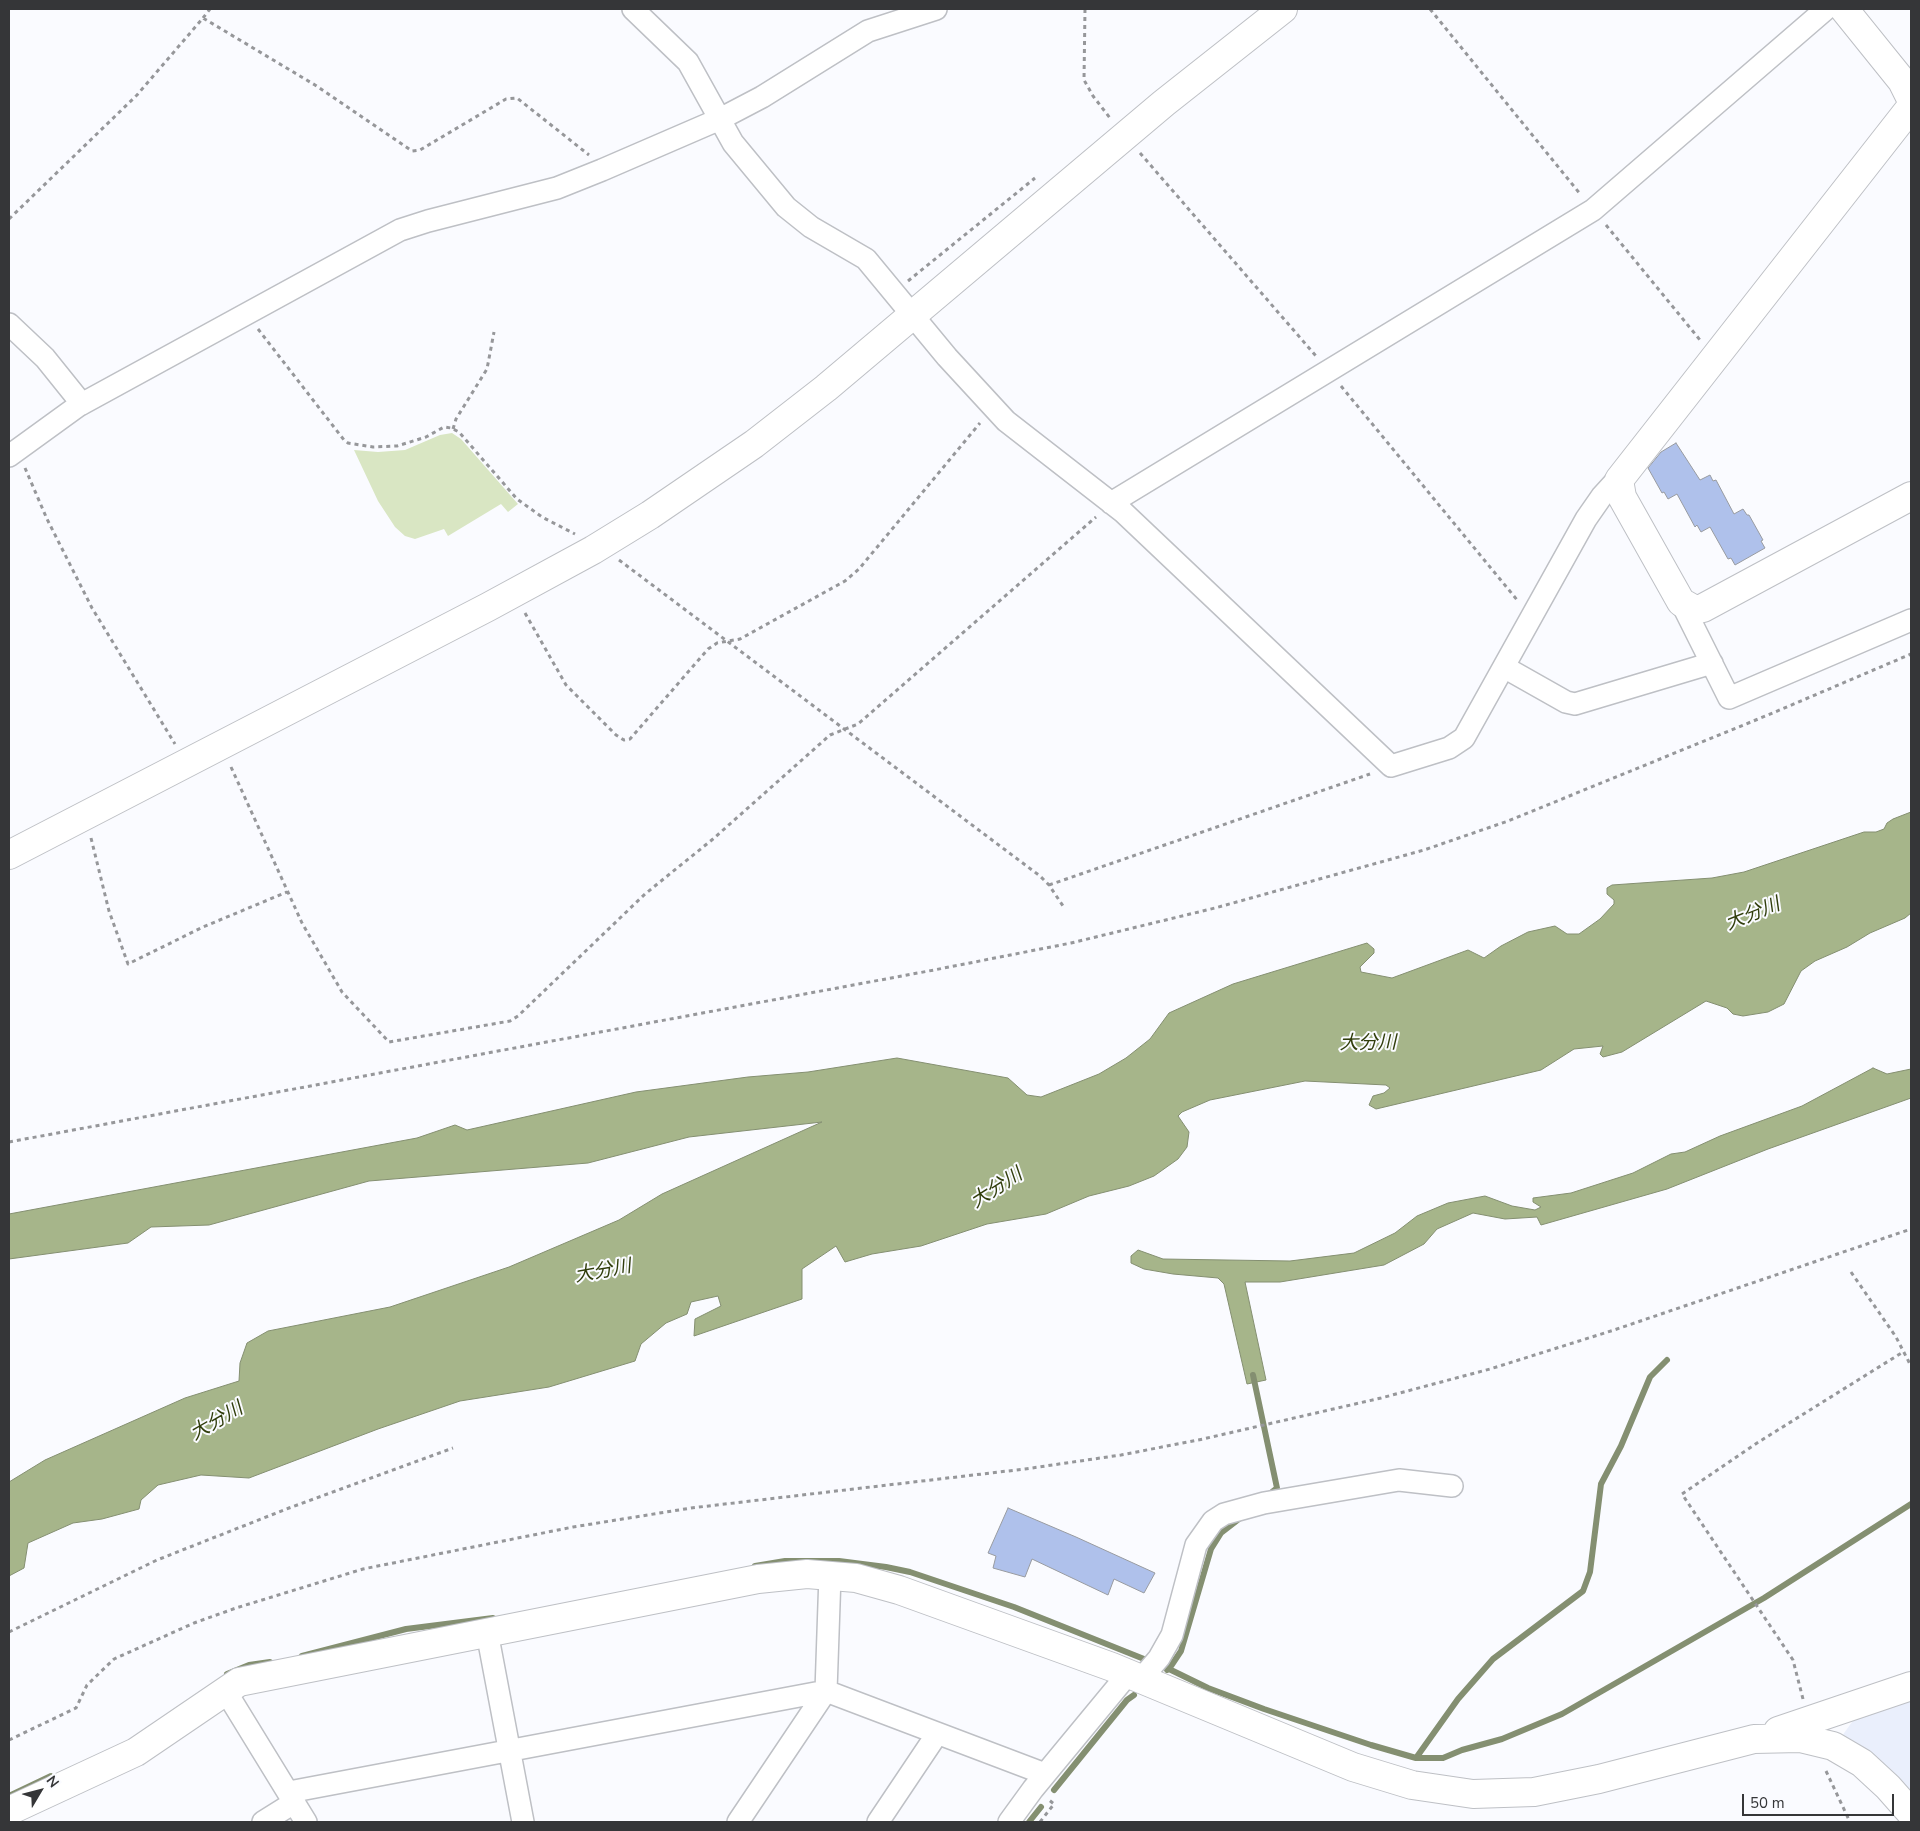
<!DOCTYPE html>
<meta charset="utf-8">
<style>
body{margin:0}
#map{position:relative;width:1920px;height:1831px;overflow:hidden;background:#fafbff;font-family:"Nunito Sans",sans-serif}
canvas{display:block}
.frame{position:absolute;inset:0;border:10px solid #353638;pointer-events:none}
.north{position:absolute;left:15px;top:1766px;width:50px;height:50px;-webkit-text-stroke:4px #fafbff;paint-order:stroke;rotate:53deg;font-size:14px;font-weight:700;line-height:20px;text-align:center;color:#353638}
.north::after{content:'';display:block;margin:auto;width:18px;height:22px;background:#353638;clip-path:polygon(50% 0,100% 100%,50% 72%,0 100%)}
.scale{position:absolute;left:1742px;top:1794px;width:152px;height:22px;box-sizing:border-box;border:2px solid #353638;border-top:0;padding-left:6px;font-size:15px;line-height:18px;white-space:nowrap;color:#353638;-webkit-text-stroke:4px #fafbff;paint-order:stroke}
</style>
<div id="map">
<canvas width="1920" height="1831"></canvas>
<div class="frame"></div>
<div class="north">N</div>
<div class="scale">50 m</div>
</div>
<script>
const ctx = document.querySelector('canvas').getContext('2d');
ctx.lineJoin = 'round';
function fill(path, color) { ctx.fillStyle = color; ctx.fill(path, 'evenodd'); }
const toPath = rows => new Path2D(rows.map(r => 'M' + r).join(''));
function strokePath(path, color, width, dash) { ctx.strokeStyle = color; ctx.lineWidth = width; ctx.lineCap = dash ? 'butt' : 'round'; ctx.setLineDash(dash || []); ctx.stroke(path); }
function write(font, color, halo, rows, align = 'center') {
  ctx.font = font + ' "Nunito Sans","Noto Sans JP",sans-serif'; ctx.lineWidth = 4; ctx.setLineDash([]); ctx.textBaseline = 'middle'; ctx.strokeStyle = halo; ctx.fillStyle = color; for (const [text, x, y, turn = 0] of rows) {
    ctx.save(); ctx.translate(x, y); ctx.rotate((+turn || 0) * Math.PI / 180); ctx.textAlign = isNaN(turn) ? turn : align; if (halo) ctx.strokeText(text, 0, 0); ctx.fillText(text, 0, 0); ctx.restore();
  }
}
fill(toPath([
 [1911,1687,1911,1804,1842,1736,1862,1708]
]), '#eaeffc');
fill(toPath([
 [452,433,461,439,518,504,508,512,501,504,448,536,444,529,415,539,405,536,395,527,378,501,354,450,378,452,405,450,440,435]
]), '#d9e6c3');
const water = toPath([
 [1911,812,1911,913,1905,918,1870,933,1847,947,1815,961,1801,971,1784,1004,1768,1012,1743,1016,1733,1014,1727,1008,1706,1001,1622,1052,1603,1057,1600,1054,1603,1046,1574,1049,1541,1070,1376,1109,1369,1105,1373,1096,1384,1093,1390,1088,1386,1085,1305,1081,1210,1100,1182,1112,1178,1116,1189,1132,1187,1147,1178,1159,1154,1176,1129,1186,1089,1196,1046,1214,987,1224,921,1246,872,1254,845,1262,836,1246,802,1269,802,1299,694,1336,695,1319,721,1306,718,1296,691,1302,687,1314,666,1323,641,1344,635,1361,549,1387,460,1401,378,1429,249,1478,201,1475,158,1485,141,1500,139,1509,102,1519,73,1523,28,1543,24,1568,9,1576,9,1482,45,1460,185,1398,239,1381,240,1363,247,1343,268,1331,390,1307,509,1267,619,1220,662,1194,822,1122,689,1137,588,1163,369,1181,209,1225,151,1227,128,1243,9,1259,9,1214,417,1138,455,1125,467,1130,636,1092,748,1077,808,1072,897,1058,1008,1078,1027,1095,1041,1097,1099,1074,1126,1058,1150,1039,1169,1013,1233,984,1367,943,1374,949,1374,953,1360,967,1361,972,1392,978,1468,950,1484,958,1501,946,1528,932,1555,926,1567,934,1579,934,1600,919,1614,904,1614,900,1607,894,1607,888,1612,885,1712,878,1744,872,1864,832,1876,832,1884,829,1887,823,1893,819,1911,812],
 [1873,1068,1887,1074,1911,1069,1911,1098,1768,1149,1667,1189,1541,1225,1537,1217,1505,1219,1473,1213,1437,1229,1424,1244,1384,1265,1280,1282,1245,1282,1266,1380,1247,1384,1224,1284,1218,1278,1173,1274,1144,1269,1131,1263,1131,1256,1138,1250,1163,1259,1290,1261,1354,1253,1395,1233,1417,1216,1448,1203,1485,1196,1512,1206,1535,1210,1541,1207,1533,1202,1533,1198,1571,1193,1633,1173,1671,1154,1685,1152,1720,1136,1802,1106,1873,1068]
]);
fill(water, '#a6b58a');
strokePath(water, '#848f71', 1);
strokePath(toPath([
 [1253,1375,1277,1488,1268,1495],
 [755,1566,785,1561,839,1561,886,1567,910,1572,1014,1607,1169,1669,1181,1651,1211,1549,1221,1533,1243,1516],
 [302,1656,406,1629,493,1618],
 [1167,1670,1169,1669,1208,1688,1264,1709,1371,1745,1416,1758,1458,1699,1493,1659,1583,1591,1590,1572,1601,1484,1621,1446,1650,1377,1667,1360],
 [227,1674,249,1665,270,1662],
 [1416,1758,1443,1758,1462,1750,1502,1739,1562,1714,1764,1598,1911,1504],
 [1054,1790,1127,1700,1134,1695],
 [9,1796,51,1776],
 [1029,1822,1041,1807]
]), '#848f71', 6);
const building = toPath([
 [1676,443,1700,480,1710,475,1713,481,1716,480,1734,514,1743,509,1747,515,1749,515,1763,540,1761,541,1765,548,1735,565,1731,558,1728,559,1710,527,1701,532,1697,525,1695,527,1677,494,1668,499,1664,492,1662,493,1648,468,1661,452,1676,443],
 [1008,1508,1076,1537,1155,1573,1144,1593,1114,1579,1108,1595,1032,1559,1025,1577,993,1568,996,1556,988,1553,1008,1508]
]);
fill(building, '#afc1eb');
strokePath(building, '#989ba0', 1);
const street = toPath([
 [633,9,688,62,733,143,786,207,811,227,866,259,947,357,1006,421,1123,512,1391,766,1449,748,1464,738,1586,519,1602,496,1623,473],
 [9,324,45,358,82,404],
 [9,456,78,406,400,230,428,221,557,188,602,170,720,119,762,97,868,31,936,9],
 [1111,503,1593,210,1826,9],
 [1681,602,1729,698,1911,620],
 [1504,667,1566,702,1575,704,1712,663],
 [487,1632,523,1822],
 [1141,1679,1159,1658,1172,1635,1196,1545,1213,1521,1224,1514,1264,1503,1399,1480,1452,1486],
 [225,1690,306,1822],
 [289,1792,826,1691,1045,1774],
 [263,1822,295,1802],
 [738,1822,826,1691,830,1575],
 [878,1822,937,1734],
 [1009,1822,1033,1789,1128,1674]
]);
const secondary = toPath([
 [1844,9,1902,81,1911,99],
 [1911,107,1619,480,1622,497,1681,602,1695,610,1703,608,1911,496],
 [9,855,488,607,593,550,650,515,754,444,826,388,1164,103,1283,9],
 [1778,1731,1911,1686],
 [9,1811,136,1752,239,1682,758,1579,807,1574,856,1578,899,1590,1112,1667,1353,1767,1412,1785,1473,1794,1534,1792,1599,1779,1754,1739,1800,1738,1833,1746,1862,1763,1888,1787,1911,1813]
]);
strokePath(street, '#bec0c5', 24);
strokePath(secondary, '#bec0c5', 30);
strokePath(toPath([
 [1085,9,1084,80,1093,96,1110,118],
 [1430,9,1581,195],
 [203,18,210,9],
 [1140,153,1316,356],
 [9,219,137,95,203,18,315,85,412,151,420,150,506,99,517,98,589,155],
 [1606,225,1700,340],
 [908,281,1035,178],
 [258,329,344,440,348,443,373,447,397,446,426,437,444,427,451,428,459,432,517,499,542,517,575,534],
 [1341,386,1518,601],
 [453,429,456,419,487,369,494,332],
 [25,468,47,519,92,608,175,744],
 [619,560,1040,876,1049,885,1063,906],
 [525,613,566,685,616,735,624,740,630,739,708,649,717,643,740,639,845,581,859,569,980,423],
 [231,767,302,923,342,992,389,1042,510,1021,518,1016,645,894,713,839,830,735,858,724,1096,517],
 [91,838,109,911,128,964,203,927,287,892],
 [1049,885,1370,774],
 [9,1142,934,970,1071,943,1215,908,1424,850,1508,821,1768,715,1911,654],
 [1851,1272,1896,1337,1911,1366],
 [9,1632,157,1560,289,1508,453,1448],
 [1803,1699,1793,1660,1682,1494,1757,1443,1903,1352],
 [9,1740,76,1708,87,1685,114,1659,194,1623,236,1608,363,1569,573,1527,691,1508,1025,1469,1121,1455,1203,1439,1381,1398,1490,1369,1614,1330,1911,1229],
 [1826,1771,1850,1822],
 [1040,1822,1054,1804,1049,1800]
]), '#96979a', 3, [4, 4]);
strokePath(street, '#fff', 21);
strokePath(secondary, '#fff', 28);
write('italic 19px', '#303d0b', '#fafbff', [
 ["大分川",1753,915,-22],
 ["大分川",1368,1044,-1],
 ["大分川",997,1189,-33],
 ["大分川",603,1272,-10],
 ["大分川",217,1422,-30]
]);
</script>
